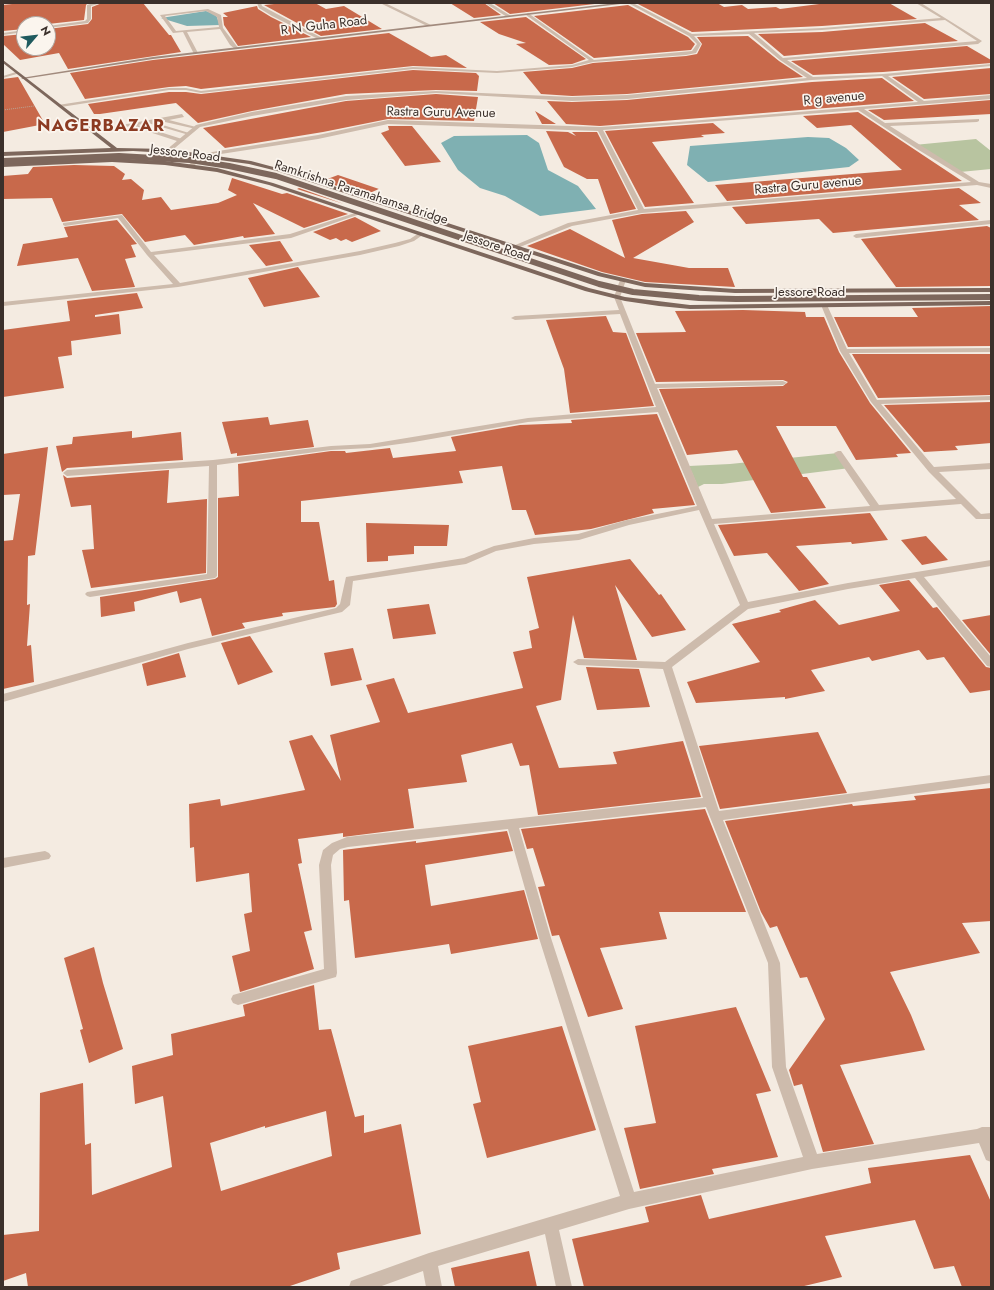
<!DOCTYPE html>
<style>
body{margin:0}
#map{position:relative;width:994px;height:1290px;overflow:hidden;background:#f4ebe1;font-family:Jost,sans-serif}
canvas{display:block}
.frame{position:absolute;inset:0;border:4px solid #3b302b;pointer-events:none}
.north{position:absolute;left:16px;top:16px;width:40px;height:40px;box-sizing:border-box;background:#fbf5ee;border:1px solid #aea6a0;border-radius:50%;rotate:62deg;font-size:11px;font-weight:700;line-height:16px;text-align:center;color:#3b302b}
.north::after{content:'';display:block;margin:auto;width:14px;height:18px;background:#1f5a5e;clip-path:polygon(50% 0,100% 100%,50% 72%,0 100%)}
</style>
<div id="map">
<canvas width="994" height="1290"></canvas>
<div class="frame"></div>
<div class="north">N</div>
</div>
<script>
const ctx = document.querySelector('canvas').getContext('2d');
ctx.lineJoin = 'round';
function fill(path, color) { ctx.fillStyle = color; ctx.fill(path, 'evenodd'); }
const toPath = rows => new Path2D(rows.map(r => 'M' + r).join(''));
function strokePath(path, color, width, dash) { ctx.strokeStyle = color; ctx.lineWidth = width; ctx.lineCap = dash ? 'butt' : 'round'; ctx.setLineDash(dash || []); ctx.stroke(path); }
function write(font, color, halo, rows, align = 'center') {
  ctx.font = font + ' Jost,sans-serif'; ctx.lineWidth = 3.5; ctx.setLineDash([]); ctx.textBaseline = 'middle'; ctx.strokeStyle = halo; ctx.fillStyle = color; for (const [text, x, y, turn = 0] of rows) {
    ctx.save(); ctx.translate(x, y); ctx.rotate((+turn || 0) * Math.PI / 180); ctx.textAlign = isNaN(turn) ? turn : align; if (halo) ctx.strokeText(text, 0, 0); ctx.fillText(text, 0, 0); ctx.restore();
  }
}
fill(toPath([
 [976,139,991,151,991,169,960,172,914,145],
 [838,453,850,468,722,484,704,484,698,487,689,466,730,464]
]), '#b8c4a0');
fill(toPath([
 [206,11,216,15,220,25,187,26,161,18],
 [527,135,539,143,548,170,578,186,596,209,540,216,505,196,480,188,458,170,441,143,454,136],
 [808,137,829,138,846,148,859,160,849,167,708,182,687,165,690,146]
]), '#7fb0b2');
fill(toPath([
 [21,3,88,3,86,5,84,20,48,24,24,24,24,29,3,31,3,5],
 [102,3,143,3,169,35,171,35,181,52,68,69,59,53,20,60,3,44,3,36,24,34,24,48,48,48,48,29,88,24,92,19,92,7],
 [284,3,315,3,326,9,344,6,382,29,321,36,264,5],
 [450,3,484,3,501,15,474,18],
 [493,3,603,3,510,14],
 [636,3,717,3,724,7,742,5,748,9,776,7,780,9,827,3,889,3,917,19,822,26,692,32],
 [628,5,688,37,695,44,691,50,594,58,534,16],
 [257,6,258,9,271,17,311,37,238,46,224,25,223,17,228,17,223,13],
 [526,17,586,59,572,64,549,65,516,44,526,43,499,34,480,22],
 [925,23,958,41,784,56,758,34,822,32],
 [389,33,431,57,446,55,467,68,413,66,201,89,186,86,169,87,85,99,70,73,153,60],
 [748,36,779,61,803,77,627,94,572,96,541,94,523,72,572,68,593,63,686,56,697,54,702,44,697,37],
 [967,46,991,60,991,63,883,72,813,75,791,61],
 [991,68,991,94,924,99,892,77],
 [413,70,476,73,479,76,477,91,436,90,346,94,252,111,198,123,176,103,100,114,94,114,88,104,169,92,186,92,201,94],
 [18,77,45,124,3,132,3,79],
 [882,78,914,101,600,126,566,124,547,101,572,102,627,100,812,82],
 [436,94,478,97,474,121,388,119,323,132,225,148,203,128,346,101],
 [991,100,991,114,884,120,868,110],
 [535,111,556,124,542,124],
 [858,112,962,181,727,201,715,185,902,170,851,125,817,128,803,116],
 [713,123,725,133,701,135,704,137,652,142,694,203,645,207,605,131],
 [388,126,412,126,441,162,405,166,381,133,389,130],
 [546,131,568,132,576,136,572,132,597,132,636,209,610,214,598,179,587,179,564,167],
 [74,165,114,166,125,174,122,180,131,179,144,190,142,200,161,197,171,210,218,203,237,195,228,190,232,178,282,194,287,193,348,214,304,228,253,203,275,234,244,238,243,236,194,245,185,235,145,242,122,214,62,222,52,198,3,199,3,176,28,174,33,167],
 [338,175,379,189,365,195,322,181],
 [299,188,344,204,297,189],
 [959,188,981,203,959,205,979,220,833,233,819,219,746,224,732,207],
 [686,211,694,222,633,258,689,268,728,268,735,287,645,282,602,272,527,246,570,229,625,258,612,220,642,214],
 [355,217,381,231,352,242,346,239,341,241,336,238,330,240,313,232],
 [117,220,137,244,131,245,136,257,125,259,135,287,92,291,78,258,17,266,23,244,68,237,64,227],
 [987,226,991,228,991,286,896,287,861,239],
 [280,241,293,261,266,266,249,245],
 [298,267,320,297,264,307,248,278],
 [137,293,143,308,95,315,95,317,119,314,121,334,71,341,72,355,58,357,64,388,3,397,3,330,70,321,67,301],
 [991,306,991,346,848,347,834,317,918,317,912,308],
 [743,310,805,312,806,317,824,317,839,352,870,403,911,453,896,454,898,457,856,460,836,426,776,426,803,477,807,477,826,508,771,513,737,450,687,455,659,389,783,386,788,382,783,380,656,382,636,333,686,332,675,311],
 [606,316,613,332,626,333,654,406,570,413,564,369,546,320],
 [852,354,991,354,991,395,878,398],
 [991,402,991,443,955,446,958,450,924,452,884,405],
 [657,414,695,505,652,509,654,513,591,529,535,535,526,510,512,510,502,466,459,471,463,483,301,501,301,522,319,522,329,581,334,580,337,604,335,607,282,613,283,616,242,623,245,628,212,636,201,598,180,603,177,591,134,602,135,611,101,617,100,597,215,579,218,577,218,498,239,496,238,464,331,451,345,451,346,453,390,448,393,458,456,451,451,437,520,425,572,423,571,420],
 [268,417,270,425,308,420,314,447,237,456,237,453,231,454,222,422],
 [132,431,132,438,181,432,183,460,67,468,62,472,56,446,72,444,73,437],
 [48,447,35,555,28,556,27,605,30,604,27,646,31,645,34,682,3,689,3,541,13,540,20,494,3,495,3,454],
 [169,470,167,503,207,499,206,573,91,588,82,550,94,549,91,505,71,507,63,475,67,478],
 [870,513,888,540,852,544,851,542,796,546,829,584,799,591,767,553,734,556,718,525],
 [366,523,449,525,447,546,414,546,414,554,388,556,388,561,367,562],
 [926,536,948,560,922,565,901,540],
 [630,559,659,595,661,594,686,630,652,637,615,585,637,660,584,658,573,615,561,700,536,706,559,768,617,764,613,752,683,741,701,797,538,815,529,765,520,766,512,743,461,755,467,782,408,789,414,828,343,837,343,833,298,839,302,863,298,864,312,930,304,932,314,969,240,992,232,956,250,951,244,914,252,912,249,873,196,882,194,847,190,848,189,804,220,799,221,806,305,790,289,741,312,735,341,781,330,735,380,722,366,685,394,678,408,713,523,688,513,652,532,648,529,631,539,628,527,577],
 [909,580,933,608,937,607,986,667,991,668,991,690,970,693,944,657,927,660,919,650,872,661,869,657,811,670,825,691,785,699,785,697,696,703,687,682,760,662,732,624,781,612,779,610,815,600,839,625,900,611,879,585],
 [429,604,436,634,393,639,387,609],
 [991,615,991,655,962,620],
 [250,636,273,672,238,685,221,643],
 [353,648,362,680,331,686,324,653],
 [179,653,186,677,147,686,142,664],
 [586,667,639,669,650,707,597,710],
 [818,732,847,793,720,809,699,746],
 [991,788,991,921,962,923,980,953,890,972,911,1015,925,1050,840,1065,874,1144,823,1152,802,1084,794,1086,789,1070,825,1019,807,977,800,978,777,926,770,928,761,912,725,821,852,804,853,806,916,800,914,796],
 [705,809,746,912,659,912,667,939,600,948,623,1009,588,1017,559,935,552,936,538,887,545,886,533,848,527,849,521,829],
 [507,831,513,851,425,865,431,906,524,890,538,939,451,954,449,944,355,958,349,900,344,901,343,850,416,841,416,843],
 [94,947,103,983,123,1049,89,1063,80,1030,83,1029,64,958],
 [314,985,319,1030,331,1029,355,1117,364,1115,364,1133,401,1124,421,1234,337,1253,340,1269,287,1287,28,1287,26,1273,3,1281,3,1235,39,1231,40,1093,83,1083,85,1145,91,1143,92,1195,172,1167,163,1096,135,1104,132,1066,173,1055,171,1034,245,1016,243,1005],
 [326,1111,332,1156,221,1191,210,1143,265,1126,265,1128],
 [736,1007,771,1091,756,1094,778,1157,712,1169,714,1174,640,1189,624,1128,656,1123,635,1026],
 [562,1026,596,1130,487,1158,473,1104,481,1102,468,1046],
 [970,1155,991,1202,991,1287,962,1287,954,1266,934,1269,915,1220,825,1236,842,1277,800,1287,584,1287,572,1239,649,1222,645,1207,701,1195,709,1219,871,1183,868,1168],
 [529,1251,537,1287,455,1287,451,1268]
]), '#c8694b');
strokePath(toPath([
 [3,110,34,106]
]), '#b9a596', 1, [1, 1]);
fill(toPath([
 [485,3,490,3,511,16,507,17,485,3],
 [182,114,184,117,169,120,196,127,196,129,165,122,165,120,153,122,189,133,189,135,148,123,138,125,182,139,183,140,180,142,131,126,92,133,89,131,182,114]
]), '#cdbbac');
fill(toPath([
 [93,3,101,3,91,6,91,19,88,23,48,28,48,26,85,21,87,19,87,5,93,3],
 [257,3,261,3,262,6,322,38,318,39,272,16,259,8,257,3],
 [380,3,385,3,431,25,427,26,380,3],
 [628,3,633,3,692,34,822,28,941,18,916,3,921,3,982,41,978,44,787,60,813,77,883,74,991,64,991,66,888,76,924,101,991,95,991,99,864,109,885,123,979,119,979,121,977,122,890,126,979,182,991,184,991,188,977,185,642,213,572,226,515,249,513,248,513,246,568,223,638,210,598,131,388,124,318,139,208,156,193,166,188,165,206,153,318,135,388,120,600,127,678,122,918,102,882,76,812,80,627,99,572,101,436,93,346,100,252,116,200,127,170,152,165,151,196,125,252,112,346,96,436,91,572,97,627,95,807,78,780,60,749,34,694,36,701,44,696,53,686,55,593,62,572,67,497,73,413,69,201,93,186,90,169,90,61,107,58,105,169,88,186,88,201,91,413,67,497,71,572,65,589,60,526,15,528,13,594,60,692,51,697,44,689,36,628,3],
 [945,20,977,41,783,58,754,33,822,30,945,20],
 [858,110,917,149,971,182,644,209,603,130,858,110],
 [208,9,221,15,223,28,239,49,235,49,230,45,220,29,187,32,198,53,194,54,183,32,173,33,160,15,208,9],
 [206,11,217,17,219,27,176,31,165,16,206,11],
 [24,30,24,32,3,35,3,33,24,30],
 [16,72,20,73,3,78,3,76,16,72],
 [358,212,363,213,291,238,154,255,180,283,360,251,395,243,410,239,419,233,424,234,414,241,399,246,360,255,178,287,3,306,3,302,173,284,147,255,118,218,65,226,63,225,63,223,122,215,151,252,290,234,358,212],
 [991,220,991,224,856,238,853,236,856,234,991,220],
 [623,278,626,280,620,297,655,384,783,381,787,383,783,385,657,388,712,519,870,506,834,453,838,451,841,451,879,505,956,499,929,472,871,402,840,351,821,305,822,304,827,305,847,349,991,348,991,352,849,353,877,400,991,396,991,400,881,404,934,467,991,463,991,469,939,472,981,514,991,513,991,519,976,519,961,504,714,524,748,602,848,583,991,560,991,566,924,577,991,657,991,667,987,666,915,578,848,589,748,609,672,667,719,811,991,775,991,783,723,820,780,963,786,1067,817,1154,977,1129,982,1127,991,1127,991,1162,986,1160,979,1143,812,1169,629,1209,559,1230,572,1287,556,1287,545,1234,438,1266,442,1287,426,1287,423,1271,379,1287,349,1287,351,1281,429,1253,620,1196,539,938,508,829,348,847,340,849,333,855,331,865,337,973,336,977,238,1005,233,1003,231,999,233,995,324,969,319,865,323,850,332,843,347,837,703,798,663,669,578,665,573,662,578,659,665,662,740,605,699,510,629,525,579,540,534,544,496,551,466,564,353,581,350,605,342,612,188,649,3,702,3,694,188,643,336,608,340,604,346,577,464,558,494,546,534,538,578,534,627,520,697,506,658,412,528,422,414,442,370,448,331,450,217,465,217,576,215,578,90,597,87,596,85,594,87,592,207,574,209,466,67,476,63,473,67,470,213,460,331,446,370,444,528,418,656,407,620,314,515,320,511,318,515,316,619,310,614,297,620,280,623,278],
 [706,807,768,963,772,1067,803,1157,634,1192,551,938,519,828,706,807],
 [45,851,49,853,51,856,49,859,3,868,3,858,45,851]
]), '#cdbbac');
fill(toPath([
 [616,3,629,3,153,59,23,79,21,78,153,57,616,3]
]), '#a18a7d');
fill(toPath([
 [3,60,117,148,168,149,251,161,281,169,602,273,645,283,735,289,991,288,991,292,735,293,645,287,598,276,277,171,249,164,168,153,133,151,3,156,3,152,111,148,3,63,3,60],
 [112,158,165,161,217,168,273,183,589,288,625,297,690,305,991,301,991,305,690,309,659,306,625,301,585,291,269,185,217,172,165,165,112,162,3,167,3,163,112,158]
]), '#7d675c');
strokePath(toPath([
 [3,161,119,156,190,160,229,166,276,176,599,284,633,292,699,298,736,299,991,297]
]), '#7d675c', 6);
write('13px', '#3b302b', '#fbf5ee', [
 ["R N Guha Road",324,26,-7],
 ["R g avenue",834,99,-5],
 ["Rastra Guru Avenue",441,113,1],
 ["Jessore Road",185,154,7],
 ["Rastra Guru avenue",808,186,-5],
 ["Ramkrishna Paramahamsa Bridge",361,193,18],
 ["Jessore Road",497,247,19],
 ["Jessore Road",810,293]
]);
ctx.letterSpacing = '1px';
write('bold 17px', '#8c3b22', '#fbf5ee', [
 ["NAGERBAZAR",101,127]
]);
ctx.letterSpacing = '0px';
</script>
